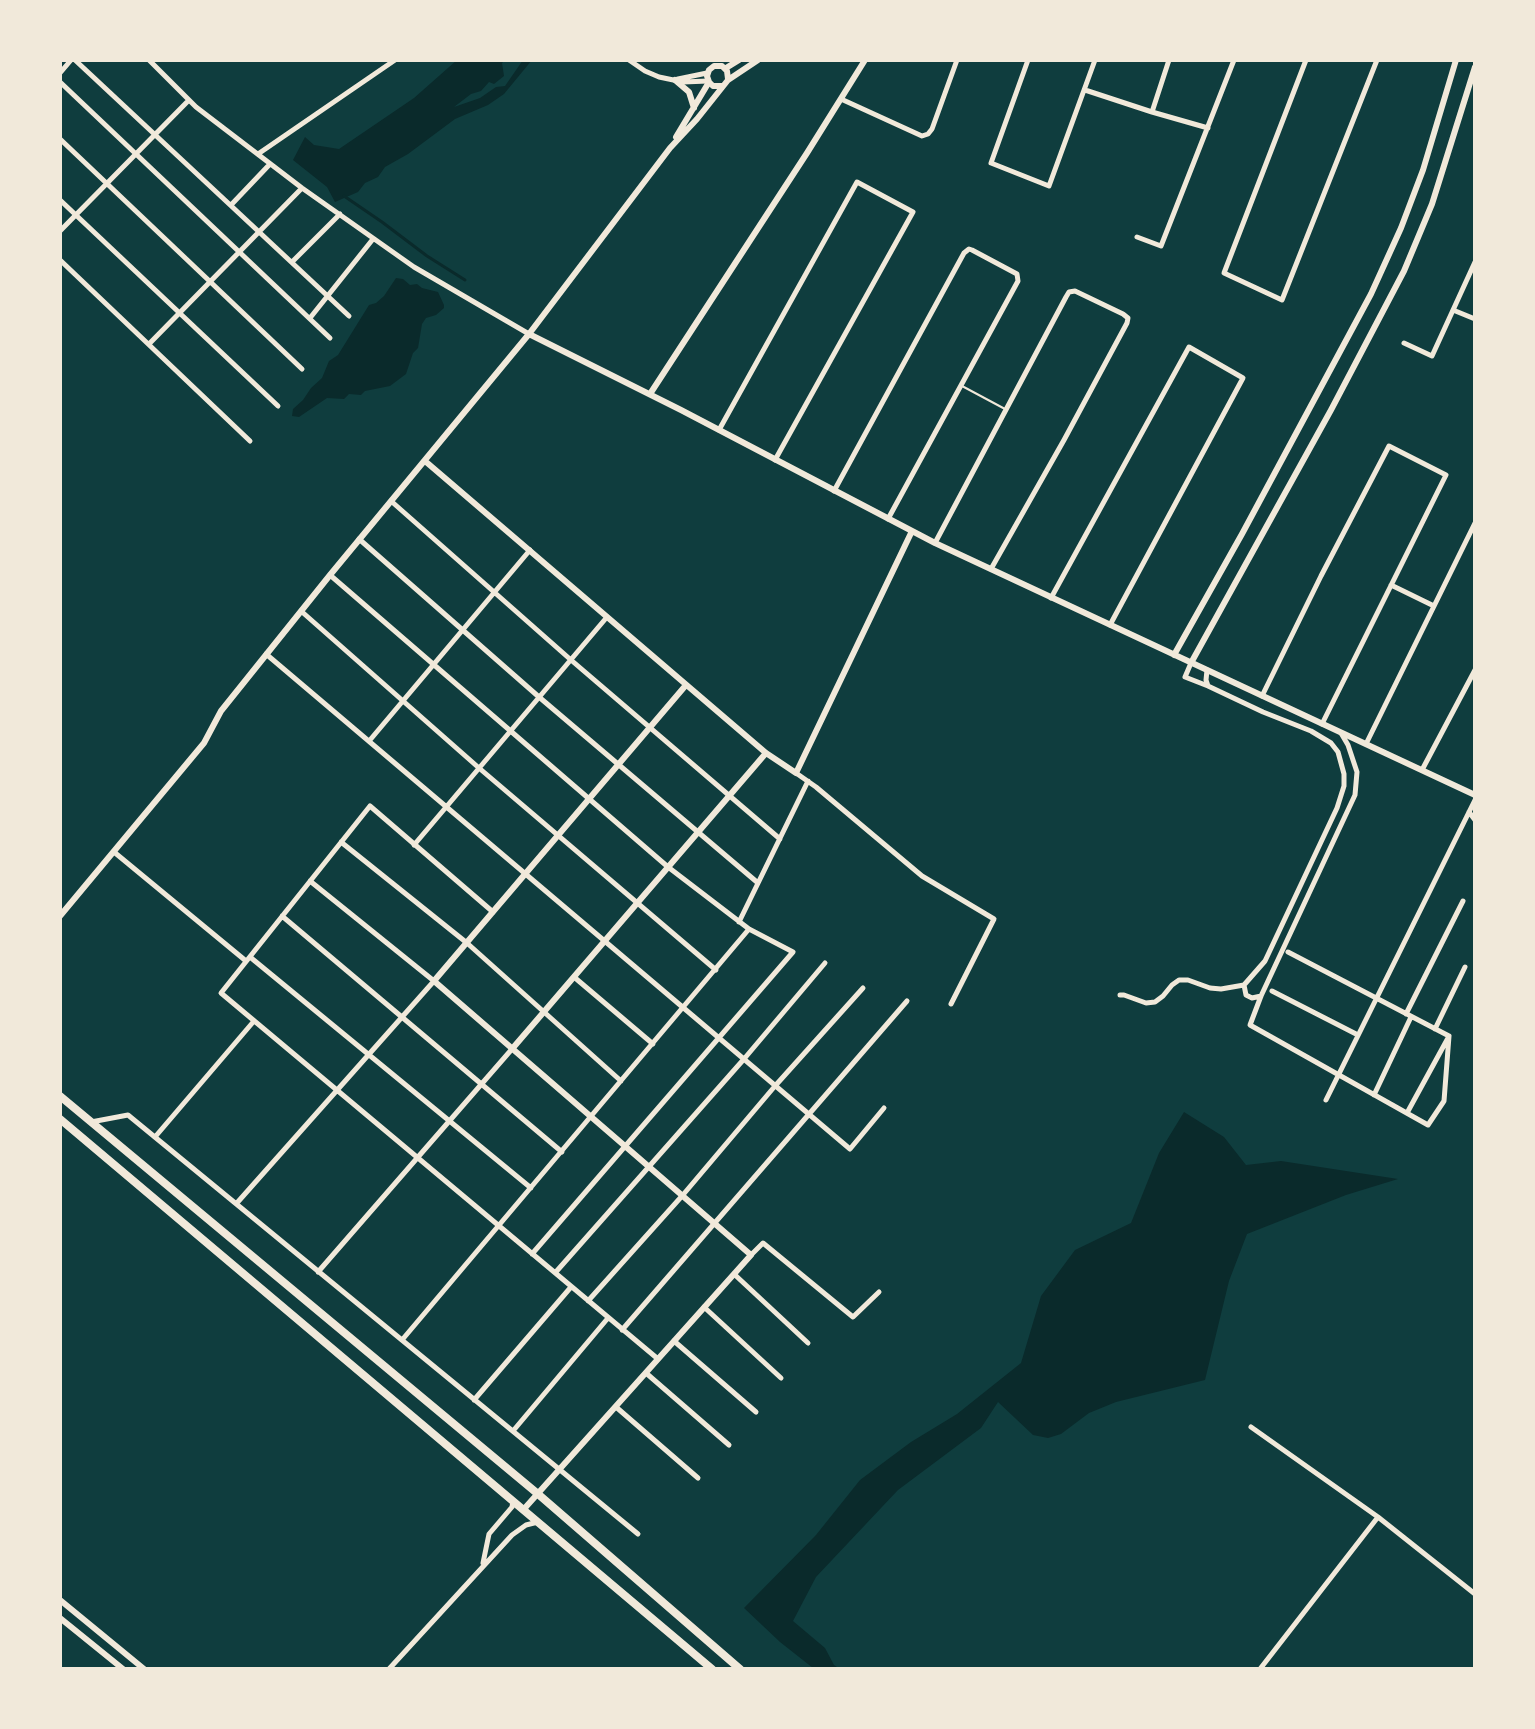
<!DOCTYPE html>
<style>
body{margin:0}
#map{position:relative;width:1535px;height:1729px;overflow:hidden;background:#0f3d3e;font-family:"Space Grotesk",sans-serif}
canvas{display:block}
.frame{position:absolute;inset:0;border:62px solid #f1e9da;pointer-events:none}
</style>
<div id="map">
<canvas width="1535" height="1729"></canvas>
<div class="frame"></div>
</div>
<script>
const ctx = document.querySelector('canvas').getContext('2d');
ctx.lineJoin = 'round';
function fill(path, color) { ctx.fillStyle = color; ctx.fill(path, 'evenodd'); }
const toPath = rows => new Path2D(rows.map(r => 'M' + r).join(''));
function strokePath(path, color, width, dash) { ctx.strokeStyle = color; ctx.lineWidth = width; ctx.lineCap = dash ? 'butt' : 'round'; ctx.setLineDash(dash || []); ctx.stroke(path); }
fill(toPath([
 [457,60,505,60,502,63,504,76,494,84,489,82,481,91,471,94,454,107,480,98,496,87,505,86,523,60,532,60,504,94,488,105,455,119,408,154,385,167,378,177,365,183,358,192,335,202,327,187,293,160,305,137,314,145,339,149,414,98],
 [396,278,403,279,410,285,417,284,422,288,438,292,444,305,444,308,436,315,426,318,422,324,418,348,413,353,406,374,390,386,365,391,361,395,349,394,344,399,327,398,299,417,292,416,293,409,303,400,311,388,322,378,329,361,338,355,369,305,376,303,384,296],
 [1184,1112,1224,1137,1246,1165,1281,1161,1398,1179,1346,1195,1247,1234,1229,1281,1205,1380,1116,1402,1089,1413,1061,1434,1048,1438,1033,1435,998,1402,981,1428,898,1490,816,1577,793,1621,825,1648,834,1665,840,1669,813,1668,780,1642,744,1608,816,1535,860,1480,911,1442,957,1414,1021,1363,1041,1296,1075,1250,1131,1223,1159,1153]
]), '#0a2a2b');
strokePath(toPath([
 [344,196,382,222,427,256,465,280]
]), '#0a2a2b', 3);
strokePath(toPath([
 [962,386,1005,409]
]), '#f1e9da', 2);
strokePath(toPath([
 [75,60,349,316],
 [149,60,196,107,302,188,414,267,529,334],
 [629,60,645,71,659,77,683,82,708,81],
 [1028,60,991,163,1049,186,1095,60],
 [1306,60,1224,273,1282,300,1377,60],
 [60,73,71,60],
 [678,79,707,73],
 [60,82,330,338],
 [1085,90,1152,112,1208,128],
 [841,99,922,136,928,134,932,129,957,60],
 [1152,112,1169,60],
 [60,139,302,369],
 [258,154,395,60],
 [60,200,278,406],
 [231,205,270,164],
 [60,231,189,100],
 [1137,237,1161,246,1234,60],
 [60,260,250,441],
 [292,262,340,214],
 [1453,310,1475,319],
 [310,318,373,239],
 [1404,343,1432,356,1475,262],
 [149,344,302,188],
 [719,430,857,182,913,212,775,460],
 [834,491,964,253,969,249,972,250,1017,274,1018,281,888,519],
 [391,501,571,660,780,839],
 [359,539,539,697,758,883],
 [935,543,1066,297,1069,292,1075,291,1123,314,1128,318,1127,323,1064,440,991,569],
 [330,575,668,867,749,929,793,952,532,1254],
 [1391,585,1434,606],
 [1051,598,1189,347,1243,378,1110,625],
 [301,611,479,768,716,970],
 [266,654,850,1149,884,1108],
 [1191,663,1185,677,1208,686],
 [1207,670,1206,680,1208,686,1263,712,1311,731,1331,743,1338,752,1344,774,1344,786,1337,808,1265,961,1244,985,1246,995,1252,998,1261,996],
 [1262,696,1321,576,1389,446,1446,475,1322,724],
 [1341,733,1348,745,1357,772,1355,795,1261,996,1250,1025,1428,1125,1444,1101,1449,1036],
 [370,740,530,550],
 [1366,744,1475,523],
 [1422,770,1475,670],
 [796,773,816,787,922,876,994,919,951,1004],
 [1469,812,1475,820],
 [341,842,467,943,621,1081],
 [414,845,607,617],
 [114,852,246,961],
 [493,912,370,806,221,993,658,1359],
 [282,916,562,1152],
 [739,922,808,781],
 [1288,952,1449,1036],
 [250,957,531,1188],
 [574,977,653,1044],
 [1272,991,1358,1035],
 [1120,995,1124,995,1146,1003,1155,1002,1163,996,1172,985,1179,980,1188,980,1210,988,1221,989,1244,985],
 [1406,1014,1463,901],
 [1435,1029,1465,967],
 [1374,1095,1411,1017],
 [1326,1100,1475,800],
 [1407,1113,1448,1038],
 [91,1122,128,1115,638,1534],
 [155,1137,254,1021],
 [236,1204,434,981,310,881],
 [751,1255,763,1243,853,1317,879,1292],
 [318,1272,512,1049],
 [555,1273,744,1059,825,963],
 [734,1274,808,1343],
 [588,1301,682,1196,775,1086,863,988],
 [704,1307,781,1378],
 [622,1330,907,1001],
 [402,1340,749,929],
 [674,1341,756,1412],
 [646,1373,729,1445],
 [474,1400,571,1287],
 [616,1407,698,1478],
 [1251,1427,1378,1517,1475,1594],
 [513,1431,608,1318],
 [483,1563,489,1534,512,1507,513,1501],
 [389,1669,512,1535,526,1525,538,1522],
 [1260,1669,1378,1517]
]), '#f1e9da', 5);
strokePath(toPath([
 [726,68,739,60],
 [675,80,689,92,694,108],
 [722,86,713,86,709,82,707,76,709,70,714,66,722,66,727,71,728,79],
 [676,137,709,82],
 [529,334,681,410,935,543,1475,795],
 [650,394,807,153,865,60],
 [425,461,766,753,796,773,912,531],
 [1174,655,1242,534,1371,294,1401,228,1423,170,1456,60],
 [1191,663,1331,410,1404,271,1432,204,1475,67],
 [60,916,204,743,221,711,330,575,529,334,670,148,697,119,728,80,758,60],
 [512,1049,766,753],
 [524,1509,751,1255,434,981,686,685],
 [60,1600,144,1669],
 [60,1618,123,1669]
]), '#f1e9da', 6);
strokePath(toPath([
 [60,1096,538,1494,740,1669],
 [60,1119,712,1669]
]), '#f1e9da', 8);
</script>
